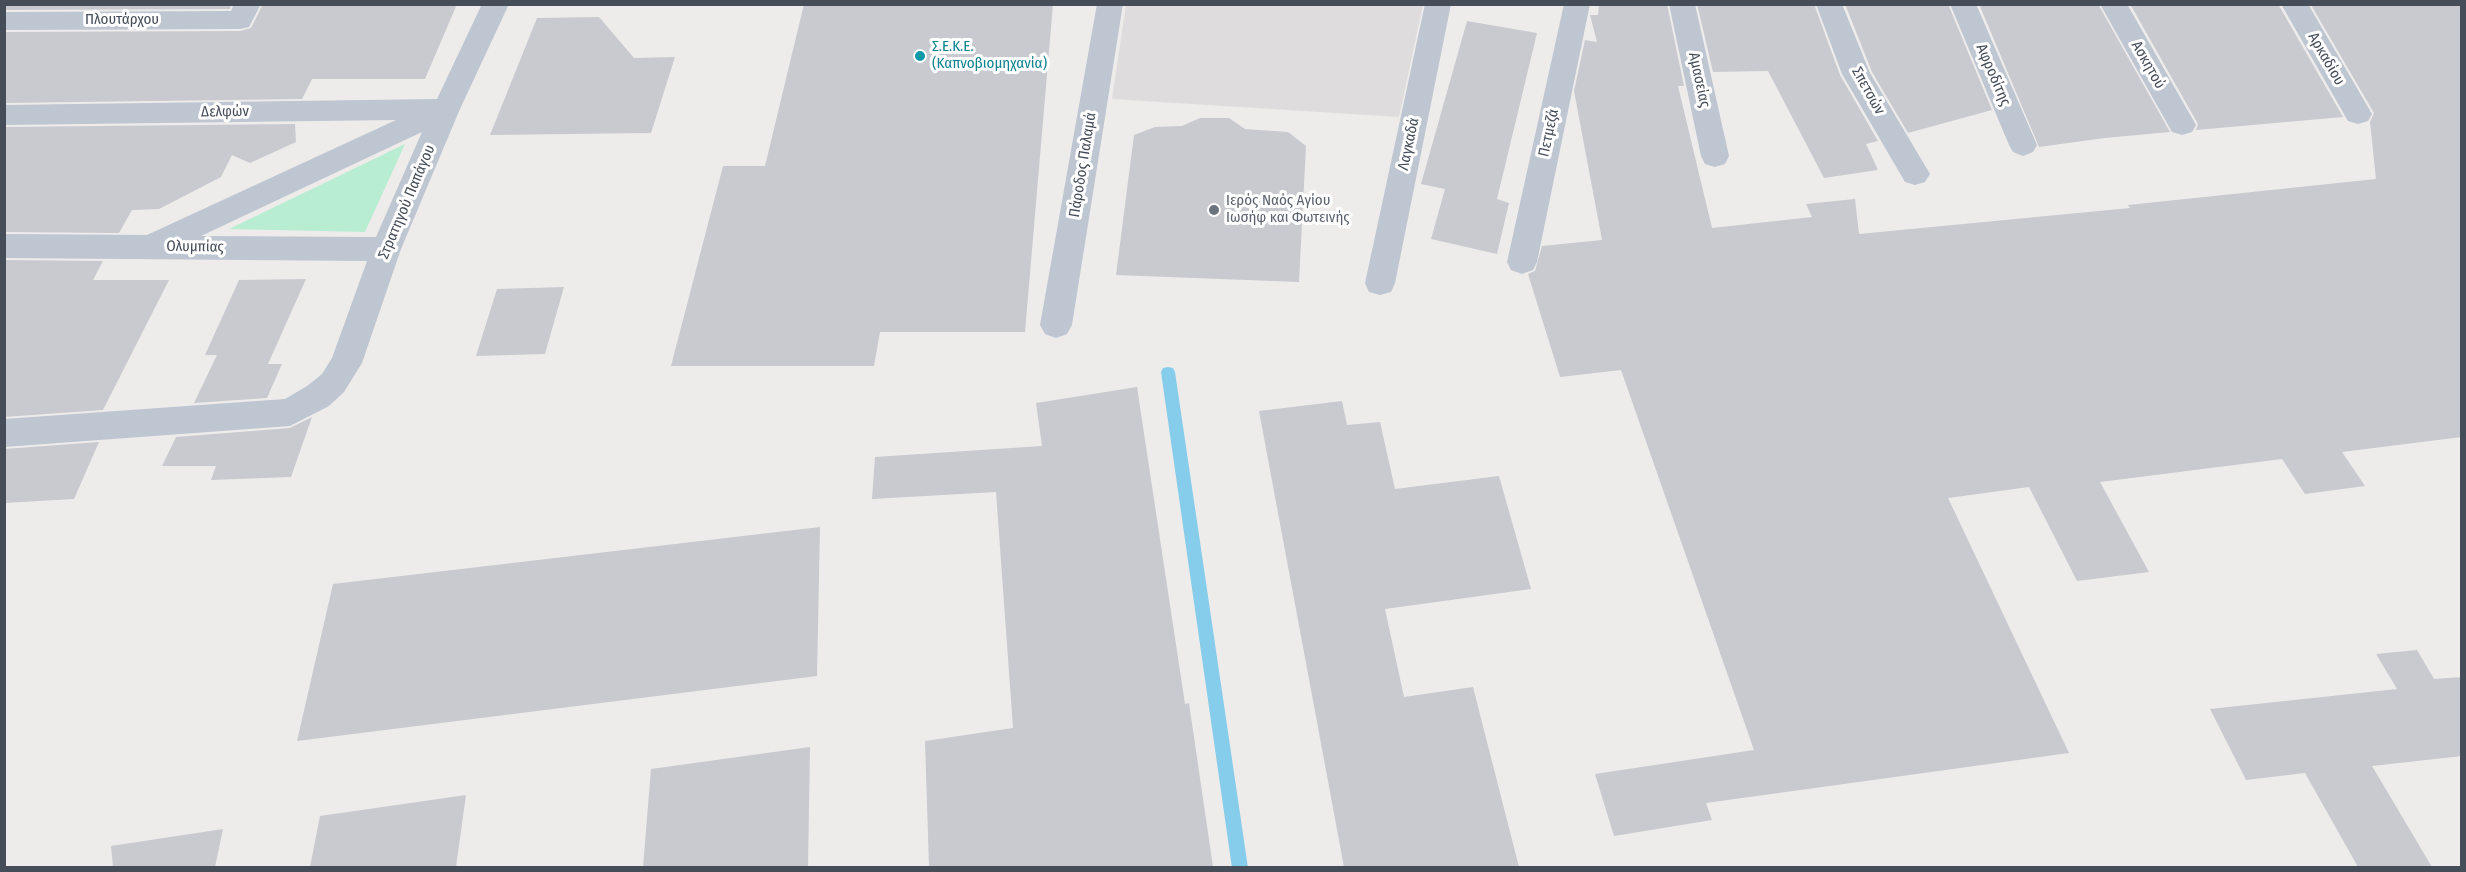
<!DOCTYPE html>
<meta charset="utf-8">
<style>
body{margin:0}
#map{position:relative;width:2466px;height:872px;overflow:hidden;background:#eeebeb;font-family:"Fira Sans Condensed",sans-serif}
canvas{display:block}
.frame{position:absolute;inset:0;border:6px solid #444d58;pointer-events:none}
</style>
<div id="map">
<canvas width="2466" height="872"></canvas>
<div class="frame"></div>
</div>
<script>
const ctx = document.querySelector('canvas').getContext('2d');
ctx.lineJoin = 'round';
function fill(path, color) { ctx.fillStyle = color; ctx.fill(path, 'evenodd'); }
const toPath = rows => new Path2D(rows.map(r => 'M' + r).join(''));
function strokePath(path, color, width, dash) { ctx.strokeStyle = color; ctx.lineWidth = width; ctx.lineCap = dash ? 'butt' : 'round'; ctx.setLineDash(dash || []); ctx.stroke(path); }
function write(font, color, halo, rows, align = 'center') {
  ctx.font = font + ' "Fira Sans Condensed",sans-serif'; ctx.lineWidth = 6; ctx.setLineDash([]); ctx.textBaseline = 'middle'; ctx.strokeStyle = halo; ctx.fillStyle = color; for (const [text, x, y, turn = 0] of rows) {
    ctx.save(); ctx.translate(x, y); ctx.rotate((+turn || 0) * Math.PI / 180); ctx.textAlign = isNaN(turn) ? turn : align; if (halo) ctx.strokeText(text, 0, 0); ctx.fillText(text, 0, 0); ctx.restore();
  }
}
fill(toPath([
 [1126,5,1126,4,1423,5,1399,117,1112,99]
]), '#dfdcdd');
fill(toPath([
 [405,144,365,232,229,229]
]), '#b8edd1');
fill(toPath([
 [1168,367,1173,368,1175,372,1248,868,1232,868,1161,372,1163,368,1168,367]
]), '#85cdea');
fill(toPath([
 [4,4,231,4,230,9,4,10],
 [263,4,457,4,425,79,312,79,302,99,4,103,4,32,240,31,251,28],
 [804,4,1053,4,1025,332,880,332,874,366,671,366,723,166,765,166],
 [1599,4,1667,4,1684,86,1678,86,1712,228,1812,217,1806,204,1855,199,1859,234,2130,208,2128,205,2376,179,2370,122,2374,113,2311,5,2462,5,2462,437,2342,452,2365,486,2305,494,2282,459,2100,482,2149,572,2077,581,2029,487,1948,498,2069,753,1706,803,1712,820,1614,836,1595,774,1754,750,1621,370,1560,377,1528,274,1535,271,1542,246,1602,240,1574,91,1585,40,1597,42,1590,15,1598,15],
 [1697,4,1814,4,1840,75,1878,141,1866,144,1878,170,1824,178,1768,71,1713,72],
 [1845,4,1948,4,1992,110,1908,133,1872,72],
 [1979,4,2098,4,2170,132,2105,138,2039,147],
 [2130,4,2278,4,2343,117,2196,130,2198,124],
 [599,17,634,58,675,57,651,133,490,135,537,18],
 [1467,21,1537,33,1497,199,1509,203,1497,254,1431,239,1445,189,1421,184],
 [1200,118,1229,118,1245,129,1288,132,1306,146,1299,282,1116,275,1134,135,1155,127,1182,126],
 [295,124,296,142,250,163,232,155,221,177,159,209,132,210,119,233,4,232,4,127],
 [4,260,103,261,93,280,169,280,103,410,4,417],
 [306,279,268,364,282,364,267,398,194,403,217,355,205,355,239,280],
 [564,287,545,354,476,356,497,289],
 [1137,387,1185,704,1189,703,1213,867,929,867,925,741,1013,728,996,492,872,499,875,457,1042,446,1036,403],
 [1342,401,1347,425,1380,422,1395,489,1499,476,1531,589,1385,609,1404,697,1473,687,1519,867,1344,867,1259,411],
 [312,417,291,477,211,480,216,466,162,466,176,437,290,428],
 [99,442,74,499,4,503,4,449],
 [820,527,817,676,297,741,333,584],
 [2417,650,2434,679,2462,677,2462,756,2372,766,2432,867,2358,867,2305,773,2246,780,2210,709,2397,689,2376,654],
 [810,747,808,867,643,867,651,769],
 [466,795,456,867,310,867,320,816],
 [223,829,215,867,113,867,111,846]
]), '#c8cad0');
fill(toPath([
 [234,4,261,4,249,27,240,29,4,30,4,12,231,11,234,4],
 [482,4,509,4,460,109,401,249,362,363,344,392,329,406,290,426,4,447,4,419,285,399,307,386,322,374,332,358,367,261,4,258,4,234,147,235,396,120,4,125,4,105,437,99,482,4],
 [422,132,376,237,201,236,422,132],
 [1097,4,1123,4,1072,325,1067,334,1056,338,1045,334,1040,325,1097,4],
 [1425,4,1451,4,1395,283,1391,292,1380,295,1369,292,1365,283,1425,4],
 [1564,4,1590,4,1537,262,1533,270,1522,274,1511,270,1507,262,1564,4],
 [1669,4,1695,4,1729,156,1725,164,1715,167,1705,164,1701,156,1669,4],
 [1816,4,1842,4,1870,73,1930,174,1925,182,1915,185,1905,182,1842,74,1816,4],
 [1950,4,1976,4,2037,145,2033,152,2023,156,2013,152,2009,145,1950,4],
 [2100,4,2127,4,2196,125,2192,132,2182,135,2172,132,2100,4],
 [2281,4,2308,4,2372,114,2368,121,2358,124,2348,121,2281,4]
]), '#bec6d1');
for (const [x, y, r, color] of [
 [920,56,6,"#0f9aa8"],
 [1214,210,6,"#6b7280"]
]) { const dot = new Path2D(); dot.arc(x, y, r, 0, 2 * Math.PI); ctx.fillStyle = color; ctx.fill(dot); strokePath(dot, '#fff', 2); }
write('15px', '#444d58', '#fff', [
 ["Πλουτάρχου",122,20],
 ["Αρκαδίου",2326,59,60],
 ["Ασκητού",2148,65,60],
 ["Αφροδίτης",1993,75,67],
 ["Αμασείας",1699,80,78],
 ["Σπετσών",1868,91,61],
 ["Δελφών",225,112,-1],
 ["Πετμεζά",1549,133,-78],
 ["Λαγκαδά",1409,144,-78],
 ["Πάροδος Παλαμά",1083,165,-81],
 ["Στρατηγού Παπάγου",407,202,-67],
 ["Ολυμπίας",195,247,1]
]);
write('15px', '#0d838f', '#fff', [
 ["Σ.Ε.Κ.Ε.",932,47],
 ["(Καπνοβιομηχανία)",932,64]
], 'left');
write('15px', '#5b616d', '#fff', [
 ["Ιερός Ναός Αγίου",1226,201],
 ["Ιωσήφ και Φωτεινής",1226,218]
], 'left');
</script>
